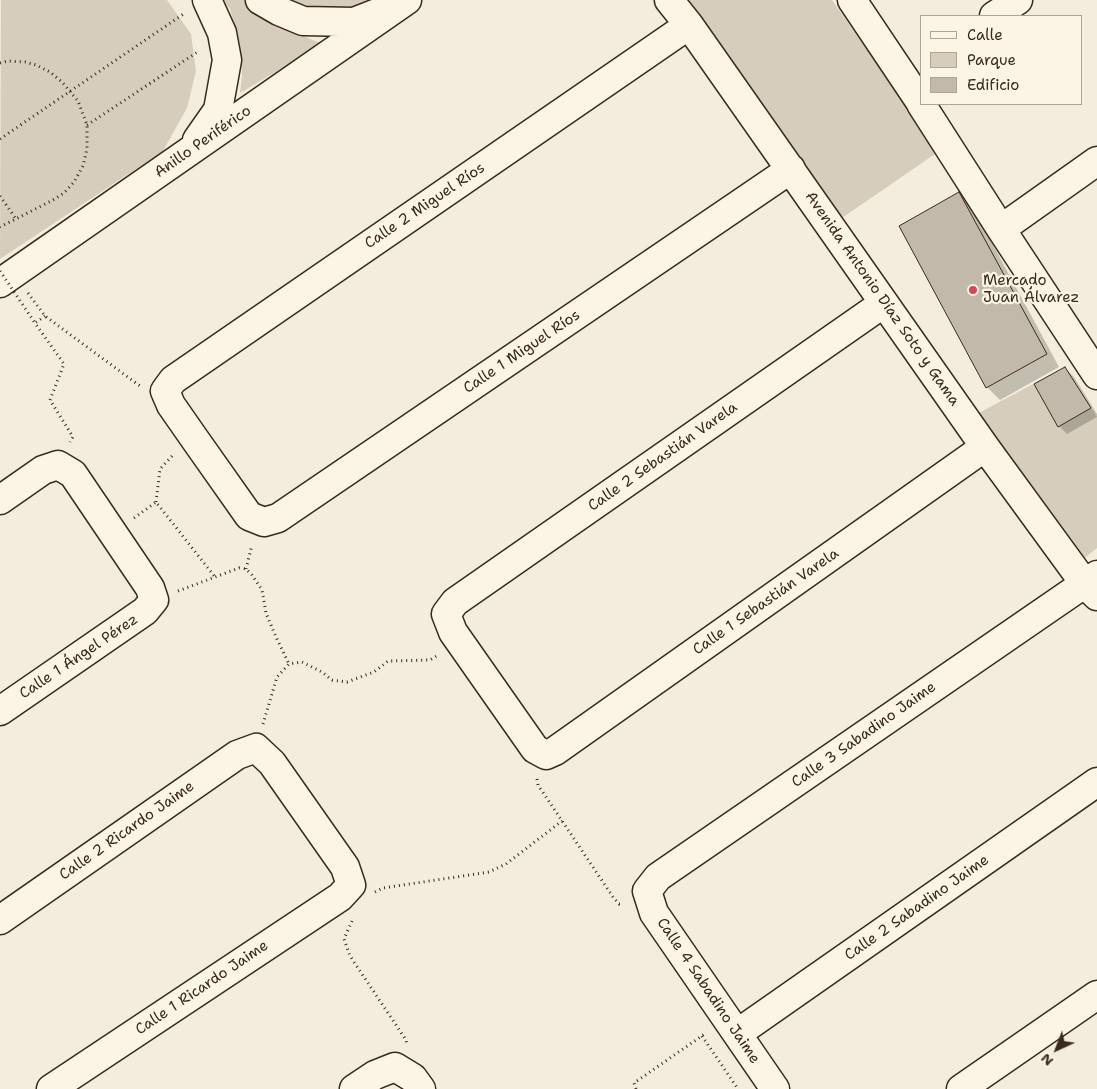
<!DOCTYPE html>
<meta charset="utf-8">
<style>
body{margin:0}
#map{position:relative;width:1097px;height:1089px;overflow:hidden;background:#f4eddd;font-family:"Shantell Sans",sans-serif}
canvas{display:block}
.legend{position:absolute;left:920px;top:15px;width:162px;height:90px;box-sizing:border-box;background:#fcf5e5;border:1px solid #afa495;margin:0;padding:6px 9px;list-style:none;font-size:15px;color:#3b2a1e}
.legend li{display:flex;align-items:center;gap:10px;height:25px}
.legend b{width:25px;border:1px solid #afa495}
.north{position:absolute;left:1032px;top:1024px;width:50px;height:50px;-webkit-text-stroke:4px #fcf5e5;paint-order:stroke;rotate:223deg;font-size:14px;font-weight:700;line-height:20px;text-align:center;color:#3b2a1e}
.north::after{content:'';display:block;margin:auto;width:18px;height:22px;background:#3b2a1e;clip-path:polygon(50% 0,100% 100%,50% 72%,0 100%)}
</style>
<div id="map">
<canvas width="1097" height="1089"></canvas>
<ul class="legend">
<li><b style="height:6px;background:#fcf5e5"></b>Calle</li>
<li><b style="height:14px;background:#d6cdbd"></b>Parque</li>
<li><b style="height:14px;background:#c3b9aa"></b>Edificio</li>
</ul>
<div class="north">N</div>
</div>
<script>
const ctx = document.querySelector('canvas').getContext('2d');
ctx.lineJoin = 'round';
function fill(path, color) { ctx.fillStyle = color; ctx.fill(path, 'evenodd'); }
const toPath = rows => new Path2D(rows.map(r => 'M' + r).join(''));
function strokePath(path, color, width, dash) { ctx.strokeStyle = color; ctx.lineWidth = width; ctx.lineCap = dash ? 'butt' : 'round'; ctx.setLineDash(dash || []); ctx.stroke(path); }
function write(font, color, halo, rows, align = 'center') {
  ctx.font = font + ' "Shantell Sans",sans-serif'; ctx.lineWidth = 4.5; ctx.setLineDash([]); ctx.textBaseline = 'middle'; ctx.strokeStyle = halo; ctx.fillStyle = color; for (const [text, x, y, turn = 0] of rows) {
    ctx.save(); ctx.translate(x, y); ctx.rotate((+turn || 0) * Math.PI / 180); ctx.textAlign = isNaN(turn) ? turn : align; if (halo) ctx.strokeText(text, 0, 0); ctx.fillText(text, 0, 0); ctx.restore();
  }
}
fill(toPath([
 [1,0,167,0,191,34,196,71,187,108,163,151,0,259],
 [223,0,246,0,264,16,293,32,323,44,240,93,242,76,240,45,230,9],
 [269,0,376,0,345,13,318,16],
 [687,0,832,0,938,152,839,220],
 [1065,367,1097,417,1097,548,1080,562,975,415]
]), '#d6cdbd');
fill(toPath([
 [959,193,972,206,1059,367,1000,400,987,387],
 [1065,368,1074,377,1097,414,1097,417,1067,434,1059,426]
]), '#0003');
const building = toPath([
 [959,192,1047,354,986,388,899,226,959,192],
 [1065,367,1091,408,1058,427,1034,384,1065,367]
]);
fill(building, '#c3b9aa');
strokePath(building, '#3b2a1e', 1);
const minor = toPath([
 [669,0,689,25,985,447,1085,584,1097,596],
 [852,0,921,103],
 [994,16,1018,0],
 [689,25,173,380,165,391,171,405,194,438,249,516,264,522,278,518,791,169],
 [921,104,1001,229,1097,375],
 [1001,229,1097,161],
 [884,303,455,602,446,614,453,632,535,749,546,755,555,751,985,447],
 [0,500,43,470,58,465,73,474,150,588,154,600,145,611,0,711],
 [0,920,237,755,256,748,272,763,345,867,351,885,340,897,51,1089],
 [738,1033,1097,782],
 [354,1089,375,1075,395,1067,413,1078,421,1089],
 [775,1089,654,913,647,891,658,877,1097,575],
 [961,1089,1097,995]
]);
const major = toPath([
 [260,0,279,11,303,21,354,22,377,13],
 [197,140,218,110,227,60,222,33,207,0],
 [0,283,407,0]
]);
strokePath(minor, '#3b2a1e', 31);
strokePath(major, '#3b2a1e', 31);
strokePath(toPath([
 [0,63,8,61,25,62,36,65,50,72,62,82,78,101,87,125,87,149,83,166,74,182,64,193,53,200,0,227],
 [87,125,199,51],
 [0,139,185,13],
 [0,196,16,219],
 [28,293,45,316,140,386],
 [45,316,35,323,64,364,50,400,73,437,70,442],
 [156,502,160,469,174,454],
 [134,518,156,502,215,577],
 [246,569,252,545],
 [178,591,239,568,246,569,252,575,262,590,266,613,276,637,289,664],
 [263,724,277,677,289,664,302,662,322,672,332,680,347,682,374,672,388,661,430,660,438,655],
 [537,779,538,785,613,897,619,904,623,904],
 [375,892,383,888,489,872,506,864,562,821],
 [352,921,344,939,350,956,406,1040,407,1045],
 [702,1036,738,1089],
 [636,1089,634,1083,706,1033]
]), '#3b2a1e', 3, [1, 4]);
strokePath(minor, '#fcf5e5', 28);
strokePath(major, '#fcf5e5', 28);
strokePath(toPath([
 [0,271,35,323]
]), '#3b2a1e', 3, [1, 4]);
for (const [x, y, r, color] of [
 [973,290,5,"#d1495b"]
]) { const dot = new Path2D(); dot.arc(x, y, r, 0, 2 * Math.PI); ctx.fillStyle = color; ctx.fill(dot); strokePath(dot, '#fcf5e5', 2); }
write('15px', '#3b2a1e', '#fcf5e5', [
 ["Anillo Periférico",203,142,-35],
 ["Calle 2 Miguel Ríos",425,206,-34],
 ["Avenida Antonio Díaz Soto y Gama",882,299,55],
 ["Calle 1 Miguel Ríos",522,352,-34],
 ["Calle 2 Sebastián Varela",663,457,-35],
 ["Calle 1 Sebastián Varela",766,602,-35],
 ["Calle 1 Ángel Pérez",79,657,-34],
 ["Calle 3 Sabadino Jaime",864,735,-35],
 ["Calle 2 Ricardo Jaime",127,831,-35],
 ["Calle 2 Sabadino Jaime",917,908,-35],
 ["Calle 1 Ricardo Jaime",202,988,-34],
 ["Calle 4 Sabadino Jaime",708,991,56]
]);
write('15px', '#3b2a1e', '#fcf5e5', [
 ["Mercado",983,281],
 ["Juan Álvarez",983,298]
], 'left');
</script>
